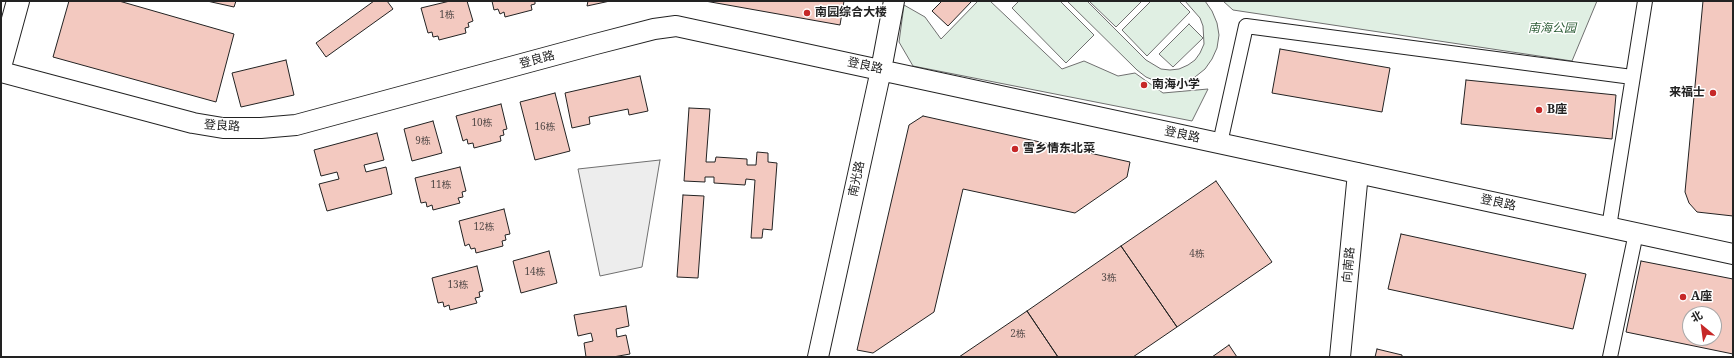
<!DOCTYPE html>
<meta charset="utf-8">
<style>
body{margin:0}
#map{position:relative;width:1734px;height:358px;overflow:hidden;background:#fff;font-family:"Noto Serif","Noto Sans SC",serif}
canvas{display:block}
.frame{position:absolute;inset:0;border:2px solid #222;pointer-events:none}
.north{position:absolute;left:1682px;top:306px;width:40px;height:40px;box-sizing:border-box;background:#fff;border:1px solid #a7a7a7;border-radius:50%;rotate:331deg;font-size:11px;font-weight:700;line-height:16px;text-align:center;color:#222}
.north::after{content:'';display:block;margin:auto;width:14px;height:18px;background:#c62828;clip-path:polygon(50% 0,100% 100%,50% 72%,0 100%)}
</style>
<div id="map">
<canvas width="1734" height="358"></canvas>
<div class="frame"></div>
<div class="north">北</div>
</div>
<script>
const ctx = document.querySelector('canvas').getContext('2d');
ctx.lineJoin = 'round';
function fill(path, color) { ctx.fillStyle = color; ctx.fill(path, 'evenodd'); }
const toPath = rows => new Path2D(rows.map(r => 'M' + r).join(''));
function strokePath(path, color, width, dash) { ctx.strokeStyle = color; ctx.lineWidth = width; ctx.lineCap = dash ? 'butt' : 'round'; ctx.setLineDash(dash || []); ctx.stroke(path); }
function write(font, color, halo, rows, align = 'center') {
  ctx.font = font + ' "Noto Serif","Noto Sans SC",serif'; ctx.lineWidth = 3; ctx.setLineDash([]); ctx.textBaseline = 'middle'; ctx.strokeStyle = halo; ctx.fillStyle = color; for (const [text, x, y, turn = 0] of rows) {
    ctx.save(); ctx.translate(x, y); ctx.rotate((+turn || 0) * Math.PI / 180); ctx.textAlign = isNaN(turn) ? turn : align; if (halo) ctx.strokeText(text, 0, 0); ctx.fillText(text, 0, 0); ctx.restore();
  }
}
const green = toPath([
 [978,1,990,1,1062,69,1084,61,1118,76,1135,73,1163,93,1208,89,1192,121,913,66,899,42,904,5,925,17,941,39,978,1],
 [1019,1,1060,1,1094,35,1066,63,1012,8,1019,1],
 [1067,1,1087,1,1146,60,1161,69,1170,70,1179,69,1188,65,1195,60,1200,53,1204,44,1203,26,1200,18,1185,1,1205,1,1212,11,1217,23,1219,35,1217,48,1212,59,1205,69,1195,77,1183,82,1170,84,1158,82,1146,77,1137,70,1067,1],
 [1089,1,1142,1,1116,27,1089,1],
 [1151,1,1179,1,1190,12,1147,56,1122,30,1151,1],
 [1223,1,1597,1,1572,61,1233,10,1223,1],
 [1189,24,1203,38,1173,67,1159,54,1189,24]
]);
fill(green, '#e0efe3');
strokePath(green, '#6f6f6f', 1);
const parking = toPath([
 [660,160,642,267,600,276,578,169,660,160]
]);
fill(parking, '#ededed');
strokePath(parking, '#6f6f6f', 1);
const building = toPath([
 [69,1,119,1,234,34,216,102,53,57,69,1],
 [207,1,236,1,234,7,207,1],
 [374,1,387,1,393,9,326,57,316,43,374,1],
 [450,1,467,1,473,21,468,23,469,27,465,28,466,33,439,40,438,36,433,37,432,32,428,33,421,8,450,1],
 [492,1,535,1,535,4,531,5,532,10,505,17,504,12,500,14,498,9,494,10,492,1],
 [588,1,610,1,587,6,588,1],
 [705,1,844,1,840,25,705,1],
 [942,1,972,1,948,26,932,11,942,1],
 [1703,1,1733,1,1733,216,1697,212,1689,203,1685,192,1703,1],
 [1280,49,1390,68,1382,112,1272,93,1280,49],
 [286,60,294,95,241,107,232,73,286,60],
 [640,76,648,111,629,115,628,109,589,117,590,124,572,128,565,93,640,76],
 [1466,80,1616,95,1612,139,1461,124,1466,80],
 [555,93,570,151,535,160,520,102,555,93],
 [501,104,507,129,503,130,504,135,500,136,501,141,474,148,473,143,468,144,467,139,463,141,456,116,501,104],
 [689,108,710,109,706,162,715,162,716,157,747,159,747,165,756,165,757,152,768,153,768,162,777,163,772,230,763,229,762,238,751,238,755,180,746,179,745,185,714,183,714,177,705,177,705,182,684,181,689,108],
 [923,116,1130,162,1127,177,1075,213,963,189,934,312,873,353,857,350,909,125,923,116],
 [433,121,442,153,412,161,404,129,433,121],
 [377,133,384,160,364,165,366,172,386,167,392,194,327,211,319,184,339,179,337,172,321,176,314,150,377,133],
 [460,167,466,191,462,192,463,197,458,198,460,203,433,210,432,205,427,207,426,202,421,203,415,178,460,167],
 [1216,181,1272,262,1177,327,1121,246,1216,181],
 [683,195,704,196,698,278,677,277,683,195],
 [504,209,510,234,505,235,506,240,502,241,503,246,476,253,475,248,471,249,469,244,465,246,459,221,504,209],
 [1401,234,1586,274,1573,329,1388,289,1401,234],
 [1121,246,1177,327,1133,357,1058,357,1027,311,1121,246],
 [549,251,557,283,521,293,513,261,549,251],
 [1641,261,1733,279,1733,354,1626,332,1641,261],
 [1690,314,1714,314,1714,338,1690,338,1690,314],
 [477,266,483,291,479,292,480,297,475,298,477,303,450,310,449,305,444,307,443,302,438,303,432,278,477,266],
 [626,306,629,326,616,329,617,337,626,335,630,354,613,357,586,357,584,343,593,341,591,333,578,336,574,315,626,306],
 [1027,311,1058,357,959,357,1027,311],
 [1229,345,1237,357,1212,357,1229,345],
 [1377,349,1402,355,1402,357,1375,357,1377,349]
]);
fill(building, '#f3c9c0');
strokePath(building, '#222', 1);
const street = toPath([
 [1220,143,1246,26,1632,77],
 [1609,227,1645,1],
 [1610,357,1636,233]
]);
const secondary = toPath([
 [1,72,193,123,223,128,261,128,296,125,592,45,654,29,676,26,1733,254],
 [818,357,881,70,894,1],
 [1340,357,1358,173]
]);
const primary = toPath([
 [1,63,18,1]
]);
strokePath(street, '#222', 16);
strokePath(secondary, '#222', 22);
strokePath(primary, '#222', 24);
strokePath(street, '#fff', 14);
strokePath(secondary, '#fff', 20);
strokePath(primary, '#fff', 22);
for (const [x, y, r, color] of [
 [807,13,4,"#c62828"],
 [1144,85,4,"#c62828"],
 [1713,93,4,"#c62828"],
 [1539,110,4,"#c62828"],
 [1015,149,4,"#c62828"],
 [1683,297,4,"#c62828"]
]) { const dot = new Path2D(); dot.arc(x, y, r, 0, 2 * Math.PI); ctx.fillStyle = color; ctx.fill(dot); strokePath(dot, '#fff', 1.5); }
write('10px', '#564c4a', null, [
 ["1栋",447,15],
 ["10栋",482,123],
 ["16栋",545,127],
 ["9栋",423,141],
 ["11栋",441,185],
 ["12栋",484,227],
 ["4栋",1197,254],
 ["14栋",535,272],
 ["3栋",1109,278],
 ["13栋",458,285],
 ["2栋",1018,334]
]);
write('bold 12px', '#222', '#fff', [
 ["南园综合大楼",815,13],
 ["南海小学",1152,85],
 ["来福士",1705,93,"right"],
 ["B座",1547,110],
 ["雪乡情东北菜",1023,149],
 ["A座",1691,297]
], 'left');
write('italic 12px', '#2f5e38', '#fff', [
 ["南海公园",1552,29]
]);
write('12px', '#222', '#fff', [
 ["登良路",537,60,-15],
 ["登良路",865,66,12],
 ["登良路",222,126,4],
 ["登良路",1182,135,12],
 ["南光路",857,179,-78],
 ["登良路",1498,203,12],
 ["向南路",1349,265,-85]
]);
</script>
